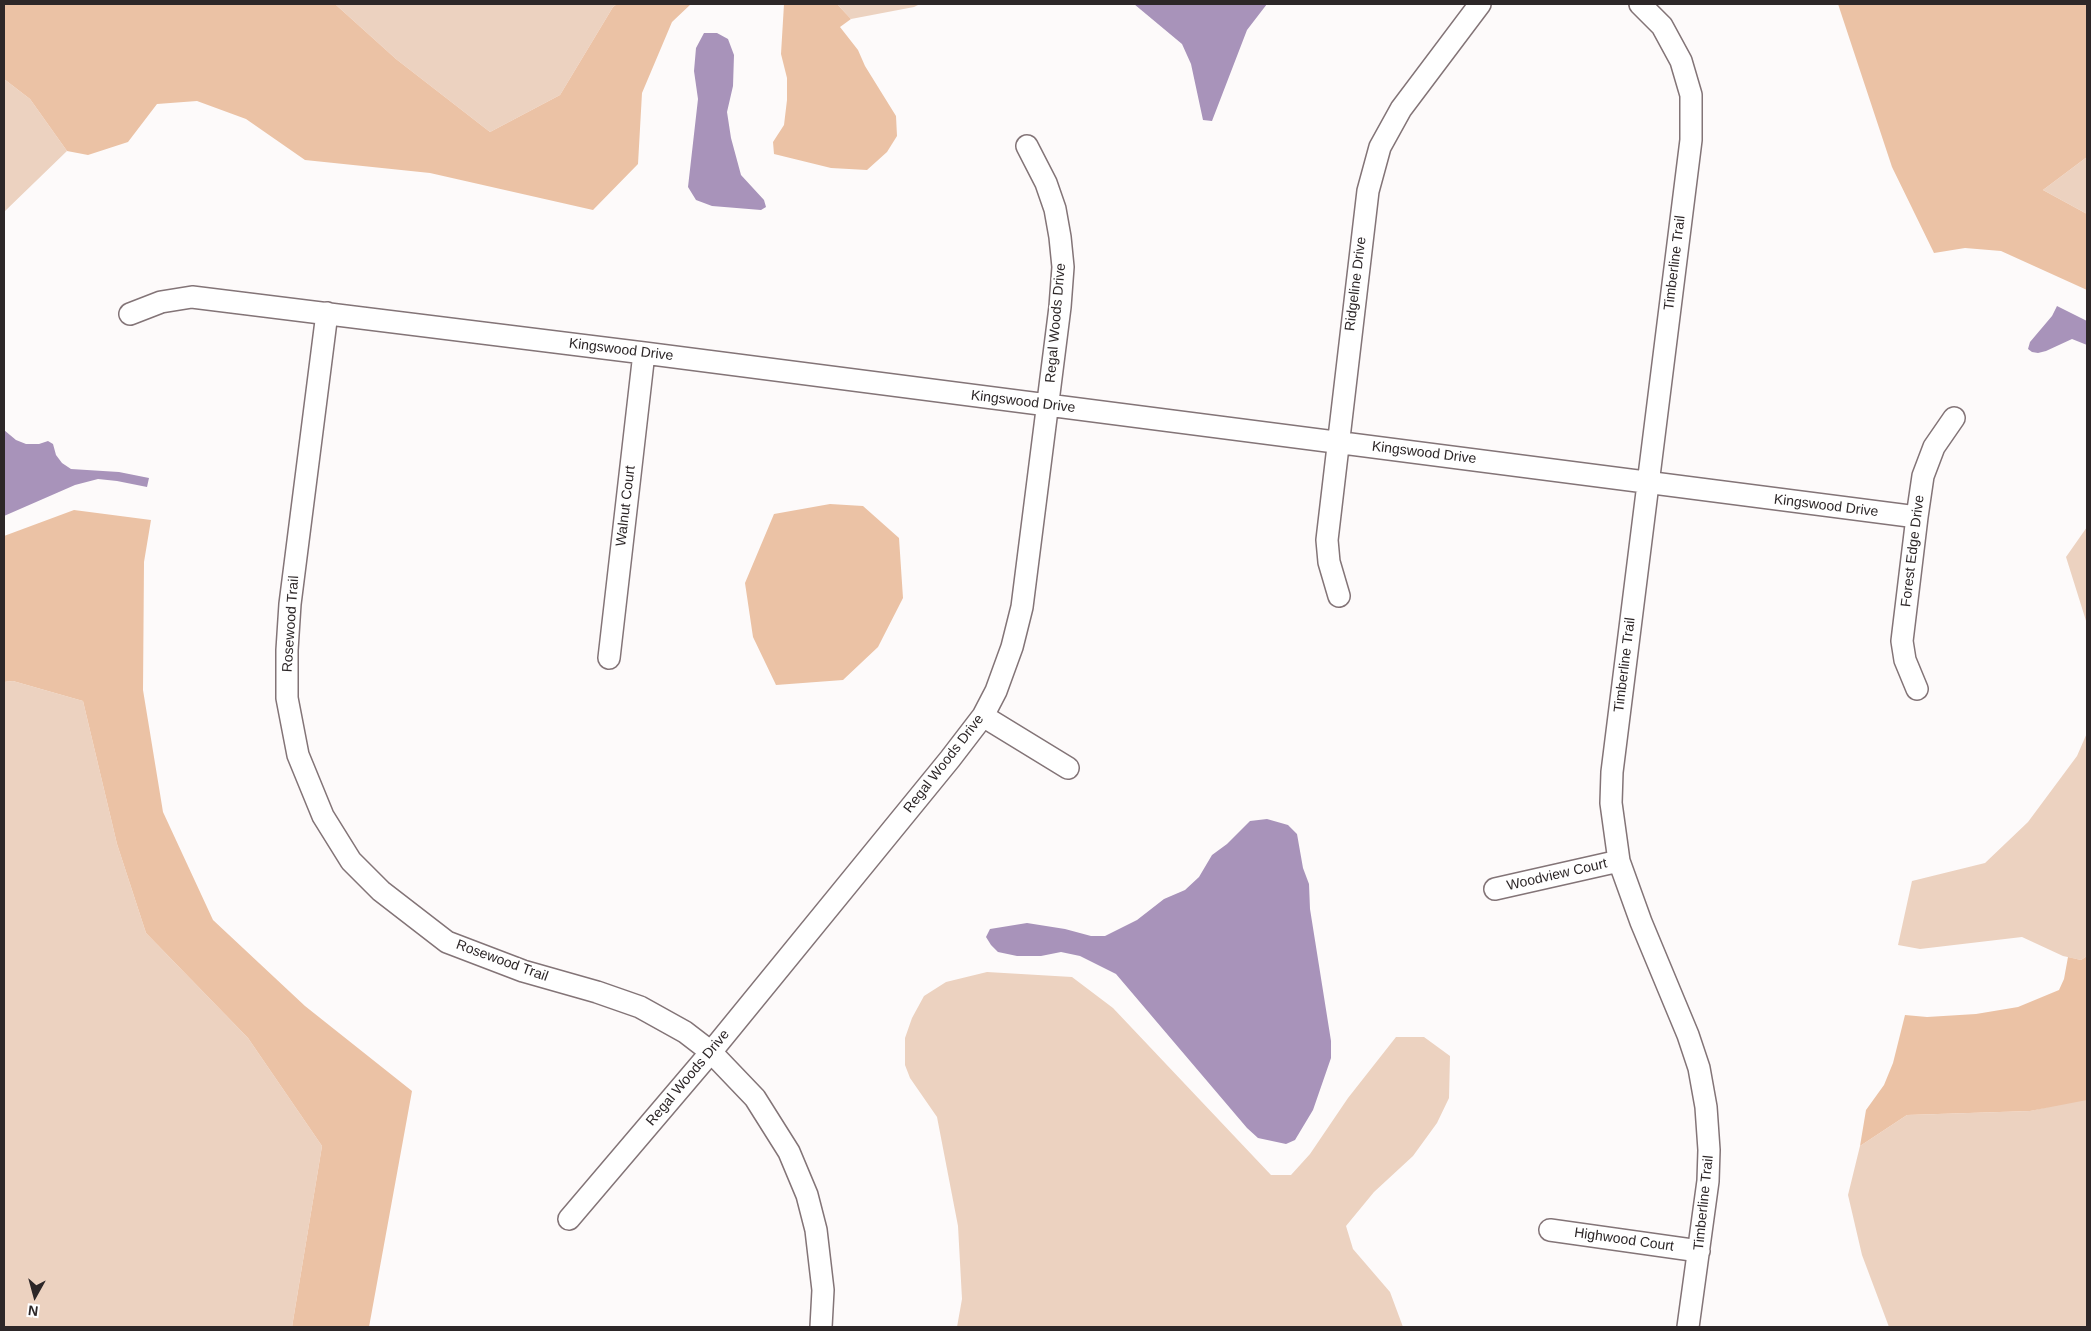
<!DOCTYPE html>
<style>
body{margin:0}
#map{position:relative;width:2091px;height:1331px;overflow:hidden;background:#fdfafa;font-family:Arial,sans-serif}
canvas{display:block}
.frame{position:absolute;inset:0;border:5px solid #2d2728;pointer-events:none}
.north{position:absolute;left:10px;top:1271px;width:50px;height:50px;-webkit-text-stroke:4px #fff;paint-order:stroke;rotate:187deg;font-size:14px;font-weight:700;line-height:20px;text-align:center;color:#2d2728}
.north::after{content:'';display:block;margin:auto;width:18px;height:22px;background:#2d2728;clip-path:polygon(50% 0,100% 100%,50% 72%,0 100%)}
</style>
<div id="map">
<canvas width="2091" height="1331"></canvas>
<div class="frame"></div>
<div class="north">N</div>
</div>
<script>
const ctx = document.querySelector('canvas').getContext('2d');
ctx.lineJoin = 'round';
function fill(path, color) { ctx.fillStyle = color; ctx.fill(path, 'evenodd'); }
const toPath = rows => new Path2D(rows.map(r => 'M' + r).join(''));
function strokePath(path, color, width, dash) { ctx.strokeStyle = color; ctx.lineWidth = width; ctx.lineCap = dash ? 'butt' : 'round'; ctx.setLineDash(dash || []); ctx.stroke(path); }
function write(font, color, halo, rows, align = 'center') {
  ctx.font = font + ' Arial,sans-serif'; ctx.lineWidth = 4; ctx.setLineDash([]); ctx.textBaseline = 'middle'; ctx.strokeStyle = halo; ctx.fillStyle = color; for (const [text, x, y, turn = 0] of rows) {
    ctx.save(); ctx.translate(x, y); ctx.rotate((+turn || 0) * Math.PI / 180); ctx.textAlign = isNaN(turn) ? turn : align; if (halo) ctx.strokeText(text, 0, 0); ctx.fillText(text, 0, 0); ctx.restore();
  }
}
fill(toPath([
 [335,4,617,4,613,7,560,95,490,132,396,59],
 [837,4,920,4,914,7,851,19],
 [4,79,30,99,67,151,4,212],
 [2087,157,2087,214,2043,190],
 [2087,527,2087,624,2066,557],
 [13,681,83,701,117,844,146,933,248,1038,322,1146,292,1327,4,1327,4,682],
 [2087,733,2087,956,2081,960,2063,956,2022,937,1920,949,1898,945,1912,881,1985,863,2028,822,2077,756],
 [987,972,1072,977,1113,1008,1271,1175,1291,1175,1310,1154,1348,1098,1396,1037,1424,1037,1450,1056,1449,1098,1437,1123,1413,1156,1374,1192,1346,1226,1353,1249,1390,1292,1403,1327,957,1327,962,1299,958,1226,937,1117,910,1078,905,1065,905,1038,912,1018,924,996,946,982],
 [2087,1098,2087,1327,1889,1327,1862,1255,1848,1195,1860,1146,1907,1115,2030,1111]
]), '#ecd2c0');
fill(toPath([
 [4,4,335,4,396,59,490,132,560,95,613,7,617,4,691,4,672,22,642,93,638,164,593,210,430,173,305,160,246,119,197,101,157,104,128,142,88,155,67,151,30,99,4,79],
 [784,4,837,4,851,19,840,27,858,50,865,66,896,116,897,136,887,152,867,170,831,168,774,154,773,142,784,125,787,100,787,78,781,54],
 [1838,4,2087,4,2087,157,2043,190,2087,214,2087,290,2001,251,1965,248,1934,253,1892,167],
 [830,504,863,506,899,538,903,598,878,647,843,680,776,685,753,637,745,583,774,514],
 [74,510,151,520,144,562,143,690,163,812,213,920,305,1006,412,1091,369,1327,292,1327,322,1146,248,1038,146,933,117,844,83,701,13,681,4,682,4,536],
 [2087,956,2087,1100,2030,1111,1907,1115,1860,1146,1866,1110,1884,1085,1893,1063,1905,1015,1927,1017,1976,1014,2018,1007,2059,990,2064,979,2068,957,2081,960]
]), '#ebc2a5');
fill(toPath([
 [1134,4,1267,4,1247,30,1212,121,1203,120,1191,64,1182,44],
 [704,33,717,33,728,39,734,55,733,86,727,112,731,138,741,175,764,200,766,207,761,210,712,206,696,200,688,187,698,99,694,71,696,48],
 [2057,306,2087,321,2087,345,2072,339,2046,351,2038,353,2032,352,2028,349,2030,342,2052,316],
 [4,430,16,440,26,444,39,444,48,441,53,444,56,455,62,463,71,469,119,472,149,478,147,487,117,481,98,479,75,485,4,516],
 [1267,819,1288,825,1297,834,1303,868,1309,884,1310,909,1331,1041,1331,1058,1313,1110,1295,1140,1286,1144,1258,1138,1247,1128,1116,974,1080,956,1061,952,1041,956,1017,956,998,952,991,945,986,937,990,929,1027,923,1065,929,1091,936,1105,936,1137,920,1164,899,1185,890,1199,877,1212,855,1227,844,1250,821]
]), '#a893ba');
const minor = toPath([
 [1640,4,1662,26,1681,61,1691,95,1691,140,1612,772,1611,803,1619,861,1641,922,1688,1035,1699,1068,1706,1107,1709,1150,1708,1181,1688,1327],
 [327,313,290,604,287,650,287,698,298,755,323,816,351,861,381,891,447,942,523,971,597,992,640,1007,685,1032,711,1052,755,1098,789,1152,807,1195,816,1230,823,1290,821,1327],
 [130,314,161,302,192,297,644,353,1917,517],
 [1339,596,1329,562,1327,540,1368,191,1380,147,1401,109,1480,4],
 [609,658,644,353],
 [1917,689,1905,660,1902,641,1917,517,1923,476,1934,447,1954,418],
 [983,716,1068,768],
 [1495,889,1619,861],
 [569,1219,711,1052,950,759,983,716,996,691,1012,647,1022,607,1060,307,1063,267,1060,237,1055,209,1046,183,1027,146],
 [1550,1230,1699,1251]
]);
strokePath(minor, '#837477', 24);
strokePath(minor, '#fff', 21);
write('14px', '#2d2728', '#fff', [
 ["Timberline Trail",1675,263,-83],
 ["Ridgeline Drive",1356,284,-83],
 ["Regal Woods Drive",1056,323,-85],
 ["Kingswood Drive",621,350,7],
 ["Kingswood Drive",1023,402,7],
 ["Kingswood Drive",1424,453,7],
 ["Walnut Court",626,506,-83],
 ["Kingswood Drive",1826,506,7],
 ["Forest Edge Drive",1913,551,-83],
 ["Rosewood Trail",291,624,-86],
 ["Timberline Trail",1625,665,-83],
 ["Regal Woods Drive",944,764,-52],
 ["Woodview Court",1557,875,-13],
 ["Rosewood Trail",502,961,20],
 ["Regal Woods Drive",688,1078,-50],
 ["Timberline Trail",1704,1203,-84],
 ["Highwood Court",1624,1240,8]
]);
</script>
